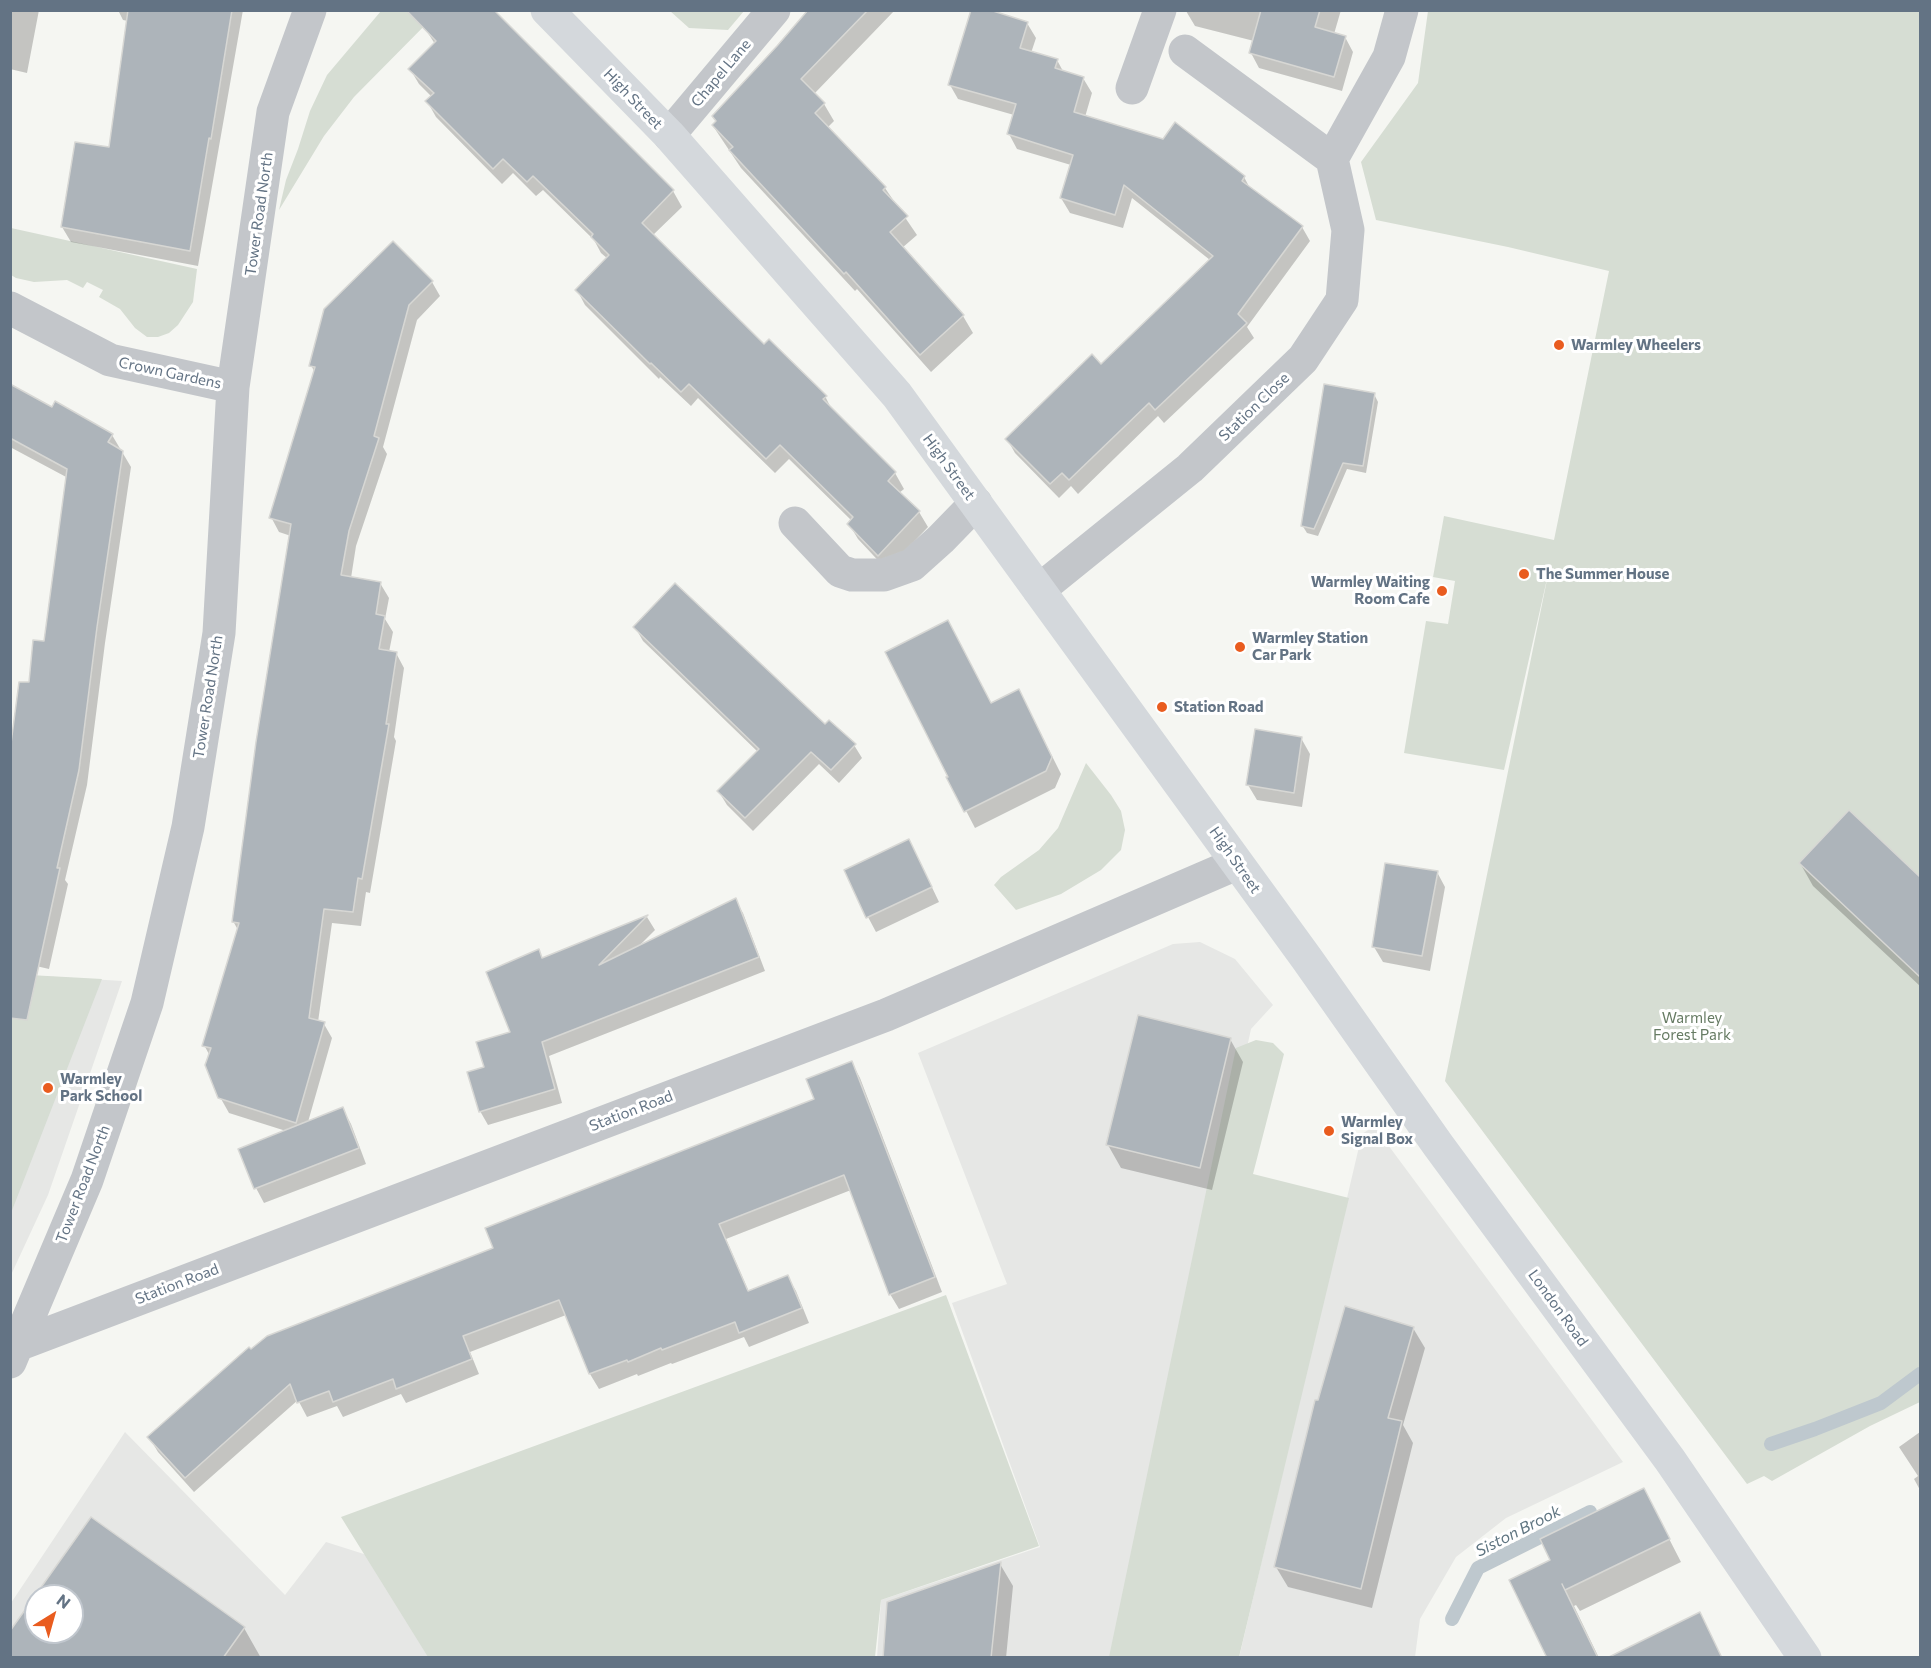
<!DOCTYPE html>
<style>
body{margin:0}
#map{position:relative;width:1931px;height:1668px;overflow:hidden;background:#f5f6f2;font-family:Commissioner,sans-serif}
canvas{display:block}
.frame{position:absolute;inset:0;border:12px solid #637384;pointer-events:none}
.north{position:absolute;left:24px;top:1584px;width:60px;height:60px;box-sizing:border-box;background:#fff;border:2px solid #c1c7ce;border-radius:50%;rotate:37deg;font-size:16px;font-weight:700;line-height:24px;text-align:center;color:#637384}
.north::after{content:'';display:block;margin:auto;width:21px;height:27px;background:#e95c1f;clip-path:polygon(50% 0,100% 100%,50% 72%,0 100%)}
</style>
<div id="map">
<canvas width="1931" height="1668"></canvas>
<div class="frame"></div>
<div class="north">N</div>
</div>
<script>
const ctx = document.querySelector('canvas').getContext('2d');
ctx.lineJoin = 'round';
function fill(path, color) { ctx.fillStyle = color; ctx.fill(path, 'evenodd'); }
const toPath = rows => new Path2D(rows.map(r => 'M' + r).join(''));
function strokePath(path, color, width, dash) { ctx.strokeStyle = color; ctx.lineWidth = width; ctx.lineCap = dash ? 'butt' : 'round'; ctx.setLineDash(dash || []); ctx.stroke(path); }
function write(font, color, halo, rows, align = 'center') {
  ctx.font = font + ' Commissioner,sans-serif'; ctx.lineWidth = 6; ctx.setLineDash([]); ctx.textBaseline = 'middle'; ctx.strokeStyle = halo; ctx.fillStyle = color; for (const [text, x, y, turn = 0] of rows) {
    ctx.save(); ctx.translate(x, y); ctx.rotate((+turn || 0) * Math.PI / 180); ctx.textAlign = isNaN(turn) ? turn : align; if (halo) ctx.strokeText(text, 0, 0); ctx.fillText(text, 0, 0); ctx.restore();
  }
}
fill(toPath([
 [1200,942,1235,959,1273,1005,1251,1029,1114,1657,877,1658,881,1600,1040,1547,952,1303,1007,1284,918,1053,1173,944],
 [11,974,122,981,48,1195,11,1275],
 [1374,1126,1623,1462,1506,1518,1456,1557,1420,1619,1415,1657,1239,1658,1362,1134],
 [125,1432,285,1595,326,1542,389,1562,441,1658,11,1658,11,1603],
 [36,1596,72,1596,72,1632,36,1632]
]), '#e6e7e5');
fill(toPath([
 [381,11,439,11,354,97,324,136,279,210,286,180,298,149,310,111,327,75],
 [670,11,744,11,728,30,689,28],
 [1428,11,1920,11,1920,1402,1870,1426,1772,1481,1764,1476,1747,1484,1445,1081,1549,570,1504,770,1404,753,1426,621,1448,624,1455,581,1433,577,1444,516,1554,540,1609,271,1508,247,1376,220,1361,162,1418,83],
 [11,228,197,269,193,302,178,325,169,333,158,337,147,337,135,328,120,309,99,297,103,290,87,282,83,288,67,280,34,282,16,278,11,275],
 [1086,763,1111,795,1121,811,1125,830,1121,850,1101,870,1061,894,1016,910,994,885,1001,877,1039,850,1058,828],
 [11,974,102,979,11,1213],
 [1256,1040,1273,1043,1284,1054,1253,1174,1349,1198,1239,1657,1109,1657,1236,1048],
 [946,1295,1039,1546,881,1600,875,1657,428,1657,341,1517]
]), '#d6ddd3');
fill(toPath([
 [10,10,39,10,27,73,10,69],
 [118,10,243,10,198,266,71,242,62,227,110,149,128,21,123,20],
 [491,10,673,191,682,207,653,235,764,346,825,396,833,412,895,473,904,489,899,493,919,512,928,527,887,570,858,539,849,524,852,521,789,459,775,473,698,398,691,406,660,377,659,379,585,305,577,290,608,259,601,253,594,240,543,190,536,196,513,173,502,184,436,117,427,101,432,97,419,84,410,69,435,44,424,27],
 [810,10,895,10,814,94,824,104,834,121,827,128,885,188,917,235,902,248,963,316,973,333,931,372,857,289,855,291,741,168,713,126],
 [1341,10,1334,34,1345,37,1353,52,1342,91,1259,68,1251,53,1254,41,1195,26,1186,11],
 [1027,23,1036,38,1031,53,1057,60,1064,73,1083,78,1092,93,1085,117,1163,141,1176,124,1244,177,1251,190,1302,227,1310,241,1247,327,1254,338,1164,423,1158,416,1078,494,1071,486,1059,498,1015,453,1007,439,1101,366,1210,260,1132,198,1123,228,1070,213,1061,198,1071,165,1017,149,1009,134,1014,115,958,99,950,85],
 [432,282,440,296,417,320,383,447,387,454,356,546,351,578,380,583,389,598,385,619,393,632,389,652,396,653,404,668,394,737,396,741,370,893,366,892,361,926,332,923,318,1022,324,1024,332,1038,308,1122,343,1109,351,1124,366,1164,264,1203,256,1188,240,1149,286,1131,229,1113,220,1097,210,1056,204,1045,238,930,233,921,291,536,279,532,271,517,315,373,311,365],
 [10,386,53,409,112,435,131,467,105,643,87,785,65,880,68,884,49,969,10,960,30,683,45,643,68,478,10,447],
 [1374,394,1378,402,1366,473,1347,469,1318,536,1307,533,1302,525],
 [635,627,825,726,854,745,862,758,839,783,819,764,753,831,727,805,719,792,758,752,643,641],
 [992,704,1028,708,1061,774,1055,788,975,828,949,778],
 [1301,738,1310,754,1302,807,1257,800,1248,785],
 [1849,812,1920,879,1920,986,1813,886,1800,863],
 [917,856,939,902,876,932,868,917],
 [1437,872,1445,887,1430,971,1383,962,1374,947],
 [735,900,743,913,765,971,549,1056,562,1103,488,1125,480,1111,486,1068,512,1033,543,959,647,917,655,930,638,947],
 [1230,1039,1243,1062,1212,1190,1121,1168,1108,1145],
 [852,1063,860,1078,942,1292,899,1309,890,1294,851,1190,726,1239,749,1292,788,1277,796,1291,809,1323,749,1347,744,1337,672,1364,671,1363,638,1376,637,1374,599,1389,590,1374,566,1315,470,1352,479,1374,406,1403,401,1394,343,1417,337,1406,307,1417,298,1400,194,1492,158,1452,149,1437,251,1351,495,1248,816,1100],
 [1413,1328,1425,1348,1403,1425,1413,1443,1372,1608,1288,1587,1276,1567,1319,1402],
 [1920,1432,1920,1490,1914,1479,1918,1476,1899,1447],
 [1644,1490,1681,1562,1580,1611,1576,1605,1574,1606,1599,1658,1548,1658,1552,1560],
 [91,1519,244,1628,261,1658,10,1658,36,1597,36,1632,72,1632,72,1596,37,1596],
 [1000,1564,1013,1586,1006,1658,884,1658]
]), '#0003');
strokePath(toPath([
 [1771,1444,1815,1429,1881,1403,1920,1374],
 [1452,1619,1478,1568,1590,1512]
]), '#bec8ce', 14);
const building = toPath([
 [128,10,232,10,211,139,209,138,190,251,61,227,75,142,109,147,128,10],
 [406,10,494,10,674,190,642,223,764,344,769,339,827,396,823,399,896,472,888,481,920,511,878,556,847,524,853,517,780,445,766,459,689,384,681,392,651,363,650,364,575,290,609,255,591,237,593,234,533,176,527,182,503,159,493,169,425,101,434,93,408,69,436,41,406,10],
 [808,10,868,10,801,79,825,103,815,113,886,187,883,190,908,216,890,232,964,315,920,355,846,272,844,274,729,150,733,147,712,125,716,121,712,116,777,46,808,10],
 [971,10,990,10,1028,22,1020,48,1058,59,1055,68,1084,77,1074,112,1163,139,1175,122,1245,176,1242,181,1303,226,1238,314,1247,323,1155,410,1149,403,1069,480,1062,473,1050,484,1005,439,1092,354,1101,364,1213,256,1124,185,1115,215,1060,198,1073,155,1007,134,1016,104,948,85,971,10],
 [1261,10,1320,10,1315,27,1346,36,1334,77,1249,53,1261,10],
 [393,241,433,281,409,305,374,436,379,438,349,531,341,575,381,582,376,614,385,616,379,649,397,652,386,724,389,724,362,879,358,878,353,912,324,909,309,1018,325,1022,296,1123,218,1098,205,1065,211,1048,202,1046,239,923,232,922,256,742,291,524,269,518,315,367,309,366,324,309,393,241],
 [10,384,52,407,55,401,113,434,108,442,123,451,97,627,79,770,57,868,60,868,27,1020,10,1018,10,751,19,682,29,682,33,640,44,641,67,469,10,438,10,384],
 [1324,384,1375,393,1363,466,1343,463,1314,529,1301,526,1324,384],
 [675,583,825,724,829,720,856,744,831,770,811,752,745,818,717,791,759,749,633,627,675,583],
 [948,620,991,703,1019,689,1052,757,1046,771,964,812,946,777,948,777,885,652,948,620],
 [1255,729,1302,737,1294,793,1246,785,1255,729],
 [1849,810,1920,877,1920,977,1799,863,1849,810],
 [909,839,932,887,866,918,844,870,909,839],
 [1385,863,1438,871,1422,956,1372,947,1385,863],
 [736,898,759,957,542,1042,555,1089,479,1112,467,1072,484,1067,476,1042,510,1032,486,972,539,949,542,958,648,915,599,965,736,898],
 [1138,1015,1231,1038,1200,1168,1106,1145,1138,1015],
 [852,1061,935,1277,889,1295,844,1175,719,1224,748,1291,788,1275,802,1308,739,1333,735,1322,662,1350,661,1348,628,1362,627,1360,589,1374,559,1300,463,1336,472,1359,396,1389,393,1379,333,1402,329,1391,297,1403,290,1384,185,1478,147,1437,249,1347,251,1349,267,1336,493,1248,485,1228,814,1099,806,1079,852,1061],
 [343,1107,359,1148,254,1189,238,1149,343,1107],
 [1345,1306,1414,1327,1388,1418,1402,1421,1361,1589,1274,1567,1315,1400,1318,1400,1345,1306],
 [1644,1488,1670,1539,1565,1590,1562,1584,1598,1658,1547,1658,1509,1580,1550,1560,1540,1539,1644,1488],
 [91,1517,245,1627,223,1658,10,1658,10,1631,91,1517],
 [36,1596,72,1596,72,1632,36,1632,36,1596],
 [1001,1562,991,1658,883,1658,887,1602,1001,1562],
 [1700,1612,1722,1658,1607,1658,1700,1612]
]);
fill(building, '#adb4ba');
strokePath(building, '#d7d7d4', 1.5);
strokePath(toPath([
 [1132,88,1160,10],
 [669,135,774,10],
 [1332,159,1389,57,1402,10],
 [10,308,110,360,233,387],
 [795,523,840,571,852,575,884,575,912,565,941,539,976,503],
 [1039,590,1190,468,1303,359,1342,300,1348,230,1332,159,1185,51],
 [20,1344,886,1015,1236,864],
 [10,1362,87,1180,147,1003,188,827,219,633,233,387,273,112,310,10]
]), '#c3c6ca', 33);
strokePath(toPath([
 [547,10,669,135,897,395,1307,959,1438,1145,1670,1460,1805,1658]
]), '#d4d8dc', 33);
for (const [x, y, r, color] of [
 [1559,345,6,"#e95c1f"],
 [1524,574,6,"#e95c1f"],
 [1442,591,6,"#e95c1f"],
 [1240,647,6,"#e95c1f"],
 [1162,707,6,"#e95c1f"],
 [48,1088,6,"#e95c1f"],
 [1329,1131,6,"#e95c1f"]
]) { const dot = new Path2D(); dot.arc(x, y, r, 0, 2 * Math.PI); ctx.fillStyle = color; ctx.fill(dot); strokePath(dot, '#fff', 2); }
write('15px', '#637384', '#fff', [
 ["Chapel Lane",721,73,-50],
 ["High Street",633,99,46],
 ["Tower Road North",259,214,-82],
 ["Crown Gardens",170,373,12],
 ["Station Close",1254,407,-44],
 ["High Street",949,467,54],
 ["Tower Road North",208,697,-81],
 ["High Street",1235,860,55],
 ["Station Road",631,1111,-21],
 ["Tower Road North",83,1184,-69],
 ["Station Road",177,1284,-21],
 ["London Road",1558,1308,54]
]);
write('bold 15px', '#637384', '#fff', [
 ["Warmley Wheelers",1571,345],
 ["The Summer House",1536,574],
 ["Warmley Waiting",1430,582,"right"],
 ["Room Cafe",1430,599,"right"],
 ["Warmley Station",1252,638],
 ["Car Park",1252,655],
 ["Station Road",1174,707],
 ["Warmley",60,1079],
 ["Park School",60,1096],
 ["Warmley",1341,1122],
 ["Signal Box",1341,1139]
], 'left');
write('15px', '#667b63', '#fff', [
 ["Warmley",1692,1018],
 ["Forest Park",1692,1035]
]);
write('italic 16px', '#5f7581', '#fff', [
 ["Siston Brook",1518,1531,-27]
]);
</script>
